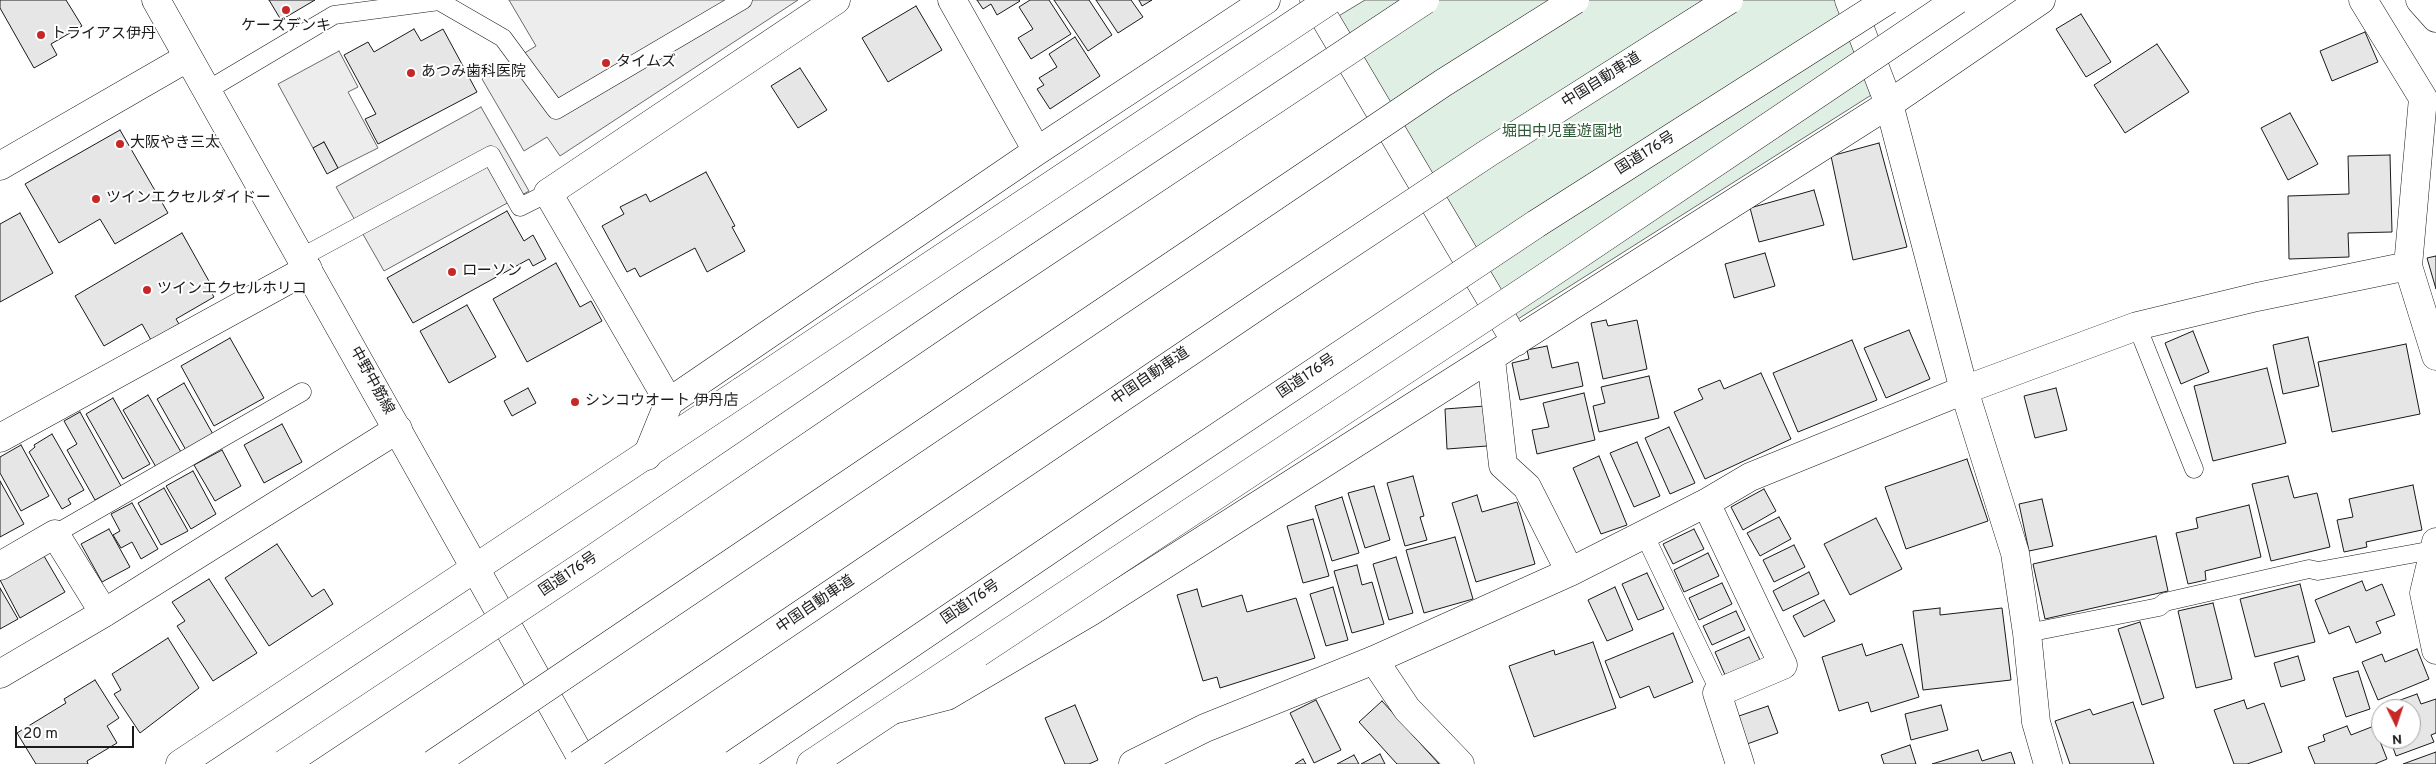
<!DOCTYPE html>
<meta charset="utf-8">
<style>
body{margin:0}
#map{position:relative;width:2436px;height:764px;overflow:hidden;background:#fff;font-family:Overpass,sans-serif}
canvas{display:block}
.north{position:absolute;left:2371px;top:699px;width:50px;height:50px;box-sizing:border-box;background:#fff;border:1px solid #a3a3a3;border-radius:50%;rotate:176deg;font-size:14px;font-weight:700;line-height:20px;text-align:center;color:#1a1a1a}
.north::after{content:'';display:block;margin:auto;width:18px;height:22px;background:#c62828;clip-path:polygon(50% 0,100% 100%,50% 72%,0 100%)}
.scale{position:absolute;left:15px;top:726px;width:119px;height:22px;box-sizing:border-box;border:2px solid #1a1a1a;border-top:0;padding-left:6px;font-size:15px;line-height:18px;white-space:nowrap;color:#1a1a1a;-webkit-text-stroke:4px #fff;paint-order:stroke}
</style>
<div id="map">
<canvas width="2436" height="764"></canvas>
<div class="north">N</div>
<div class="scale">20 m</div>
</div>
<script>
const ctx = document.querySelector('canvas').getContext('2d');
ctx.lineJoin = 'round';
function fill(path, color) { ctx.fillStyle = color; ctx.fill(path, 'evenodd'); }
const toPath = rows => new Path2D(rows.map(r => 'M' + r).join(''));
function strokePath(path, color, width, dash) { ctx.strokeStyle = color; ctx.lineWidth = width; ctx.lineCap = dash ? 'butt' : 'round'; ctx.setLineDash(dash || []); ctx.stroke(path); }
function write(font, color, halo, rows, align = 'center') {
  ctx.font = font + ' Overpass,"Noto Sans JP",sans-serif'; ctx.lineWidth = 4; ctx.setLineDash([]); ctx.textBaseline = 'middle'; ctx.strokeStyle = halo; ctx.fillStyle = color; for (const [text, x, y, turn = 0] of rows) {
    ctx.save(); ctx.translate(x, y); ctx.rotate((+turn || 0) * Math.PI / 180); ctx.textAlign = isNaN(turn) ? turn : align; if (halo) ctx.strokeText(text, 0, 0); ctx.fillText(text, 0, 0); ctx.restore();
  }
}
const green = toPath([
 [1365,0,1839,0,1876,92,1518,319,1337,17,1365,0]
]);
fill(green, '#e0efe3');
strokePath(green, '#6a6a6a', 1);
const parking = toPath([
 [509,0,798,0,560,156,547,137,524,151,482,79,536,46,509,0],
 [339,51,358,87,348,92,378,148,338,168,324,142,313,148,278,84,339,51],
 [481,107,529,191,384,271,336,187,481,107]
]);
fill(parking, '#ededed');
strokePath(parking, '#6a6a6a', 1);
const building = toPath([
 [0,0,66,0,82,26,51,44,57,55,34,68,0,8,0,0],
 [269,0,315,0,281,20,269,0],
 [977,0,1019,0,1020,1,997,15,991,4,983,9,977,0],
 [1030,0,1049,0,1071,34,1031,59,1018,38,1033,29,1019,7,1030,0],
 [1054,0,1089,0,1112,35,1088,51,1054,0],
 [1096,0,1131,0,1143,17,1118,33,1096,0],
 [1139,0,1152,0,1142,6,1139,0],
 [916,6,942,50,888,82,862,38,916,6],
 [2081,14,2111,62,2086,77,2056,29,2081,14],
 [414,29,421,41,443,29,477,92,378,144,365,119,376,114,344,55,368,42,374,52,414,29],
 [2365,32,2378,62,2332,81,2320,51,2365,32],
 [1075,37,1100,76,1050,109,1037,89,1044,85,1039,78,1057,67,1049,54,1075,37],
 [2157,44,2189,92,2125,133,2094,85,2157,44],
 [800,68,827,110,798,128,771,86,800,68],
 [2290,113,2318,164,2288,180,2261,128,2290,113],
 [120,130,168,213,115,244,100,219,59,243,25,184,120,130],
 [324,142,338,168,327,174,313,148,324,142],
 [1879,143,1907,247,1853,260,1831,156,1879,143],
 [2390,155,2392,232,2348,233,2349,257,2289,259,2288,196,2349,194,2348,156,2390,155],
 [706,172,735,226,732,227,745,251,707,272,695,248,640,277,635,268,627,272,602,226,624,214,620,207,646,194,650,202,706,172],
 [1814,190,1824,225,1759,242,1750,208,1814,190],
 [507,211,524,241,533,235,546,259,533,266,529,259,413,323,387,278,507,211],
 [20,213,53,273,0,302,0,224,20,213],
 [182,233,210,283,207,285,214,297,176,319,179,324,151,340,142,324,104,346,75,296,182,233],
 [1765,253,1775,286,1734,298,1725,264,1765,253],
 [2436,256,2436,289,2427,258,2436,256],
 [556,263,580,307,591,301,602,321,527,362,493,299,556,263],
 [467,305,496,357,449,383,420,331,467,305],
 [1606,320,1608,326,1637,320,1647,369,1603,379,1591,323,1606,320],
 [1909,330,1930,379,1886,398,1864,348,1909,330],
 [2193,331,2209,372,2181,384,2165,343,2193,331],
 [2308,337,2319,386,2283,394,2273,345,2308,337],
 [230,338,264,398,214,426,181,366,230,338],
 [1852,340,1877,400,1798,432,1773,373,1852,340],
 [2406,344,2420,414,2332,432,2318,362,2406,344],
 [1547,346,1552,368,1578,362,1583,386,1520,400,1512,363,1529,359,1527,350,1547,346],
 [2267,368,2286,443,2213,461,2194,386,2267,368],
 [1761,373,1791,439,1705,479,1674,412,1703,399,1698,389,1720,380,1724,389,1761,373],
 [1649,376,1659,418,1599,432,1593,406,1605,403,1601,387,1649,376],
 [184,383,214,436,187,452,157,399,184,383],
 [528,388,536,403,512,416,504,401,528,388],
 [2056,388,2067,430,2035,438,2024,396,2056,388],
 [1584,393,1595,440,1537,454,1532,430,1549,427,1543,403,1584,393],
 [148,395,181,452,156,467,123,410,148,395],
 [113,398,150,464,123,479,86,414,113,398],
 [1485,406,1487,446,1447,449,1445,409,1485,406],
 [80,412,121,486,95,500,67,450,77,444,64,421,80,412],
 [282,424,302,462,264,483,244,445,282,424],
 [1669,427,1695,483,1670,494,1645,438,1669,427],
 [52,434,84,490,68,499,71,504,62,509,29,452,35,447,34,445,52,434],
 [1637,442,1660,496,1634,507,1610,453,1637,442],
 [21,445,49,496,21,511,0,473,0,457,21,445],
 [222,450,241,486,215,501,194,465,222,450],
 [1599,456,1627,525,1601,534,1573,468,1599,456],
 [1967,459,1988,521,1906,549,1885,487,1967,459],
 [193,471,216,514,191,529,166,486,193,471],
 [1413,476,1424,516,1420,517,1427,540,1405,546,1387,483,1413,476],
 [2288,476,2294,498,2317,493,2330,547,2271,561,2252,484,2288,476],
 [0,481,24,524,0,537,0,481],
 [2413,485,2422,530,2366,542,2367,547,2344,552,2337,520,2353,517,2349,499,2413,485],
 [1374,486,1390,540,1365,548,1348,493,1374,486],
 [164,488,188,531,161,545,138,503,164,488],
 [1764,489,1776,511,1743,530,1731,507,1764,489],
 [1477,495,1482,512,1517,502,1535,564,1476,582,1452,503,1477,495],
 [1342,497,1359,553,1332,561,1315,506,1342,497],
 [2042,499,2053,546,2029,551,2019,504,2042,499],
 [132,503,158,549,141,559,132,542,121,548,113,535,120,531,111,514,132,503],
 [2249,505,2261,557,2205,571,2206,580,2188,584,2176,533,2198,528,2196,518,2249,505],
 [1779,517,1791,539,1760,556,1747,533,1779,517],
 [1876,518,1902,569,1850,595,1824,544,1876,518],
 [1313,519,1329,576,1303,583,1287,526,1313,519],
 [109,529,130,567,102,582,81,544,109,529],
 [1694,529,1704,549,1673,564,1663,544,1694,529],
 [2156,536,2168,591,2045,619,2033,564,2156,536],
 [1455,537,1473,599,1424,613,1406,550,1455,537],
 [277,544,312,597,324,589,333,604,269,646,225,578,277,544],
 [1794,545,1805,567,1774,582,1763,560,1794,545],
 [1708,553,1719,576,1684,592,1674,570,1708,553],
 [44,556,65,592,20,618,0,580,44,556],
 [1396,557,1413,613,1389,620,1373,564,1396,557],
 [1357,565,1362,585,1372,582,1384,624,1352,633,1334,571,1357,565],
 [1809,572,1819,594,1783,611,1773,591,1809,572],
 [1647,573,1664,609,1638,620,1622,584,1647,573],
 [209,579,257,653,213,681,177,626,185,621,172,602,209,579],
 [2362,581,2366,591,2382,584,2395,615,2376,622,2381,633,2356,643,2349,626,2329,634,2315,600,2362,581],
 [1722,583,1732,604,1699,620,1689,598,1722,583],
 [2300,584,2315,642,2255,657,2240,599,2300,584],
 [1333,587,1348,640,1326,646,1310,594,1333,587],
 [1615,587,1633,630,1607,641,1588,600,1615,587],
 [0,588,18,619,0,629,0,588],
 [1197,589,1202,607,1242,595,1247,612,1296,598,1315,658,1220,688,1217,677,1203,681,1177,595,1197,589],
 [1824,600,1835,621,1804,637,1793,616,1824,600],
 [2213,603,2232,679,2196,688,2178,611,2213,603],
 [1940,608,1940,615,2002,608,2011,680,1923,690,1913,611,1940,608],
 [1736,611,1745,630,1712,645,1703,626,1736,611],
 [2140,622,2164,698,2142,705,2118,629,2140,622],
 [1673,633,1693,682,1654,698,1649,686,1620,698,1605,661,1673,633],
 [1749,637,1760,660,1725,675,1715,652,1749,637],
 [168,638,199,688,140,733,114,694,121,690,112,674,168,638],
 [1593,642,1616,708,1534,737,1509,666,1554,650,1555,655,1593,642],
 [1862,644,1866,656,1902,644,1919,697,1871,712,1868,702,1839,711,1822,657,1862,644],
 [2417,649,2429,679,2378,700,2362,662,2382,654,2385,662,2417,649],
 [2298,656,2305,680,2281,687,2274,663,2298,656],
 [2358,671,2370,709,2346,717,2333,678,2358,671],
 [95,680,119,718,107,726,117,743,87,761,88,764,36,764,17,733,66,703,64,699,95,680],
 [2417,694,2421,704,2436,699,2436,733,2431,735,2434,742,2396,756,2390,739,2411,739,2411,709,2381,709,2381,715,2378,708,2417,694],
 [1316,700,1341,750,1314,763,1290,713,1316,700],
 [2244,700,2247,709,2264,703,2282,752,2247,764,2234,764,2214,710,2244,700],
 [1382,701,1439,764,1397,764,1359,722,1382,701],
 [2133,702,2154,764,2070,764,2055,721,2090,709,2093,715,2133,702],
 [1075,705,1098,760,1089,764,1065,764,1045,718,1075,705],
 [1941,705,1948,730,1911,740,1905,714,1941,705],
 [1768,706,1778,733,1747,744,1736,717,1768,706],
 [2347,726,2351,735,2374,726,2387,759,2375,764,2315,764,2308,747,2325,741,2323,735,2347,726],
 [1910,745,1916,764,1884,764,1881,755,1910,745],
 [1978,750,1982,761,2011,752,2015,764,1932,764,1978,750],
 [2436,752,2436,764,2403,764,2436,752],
 [1380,754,1385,764,1361,764,1380,754],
 [1354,755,1359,764,1337,764,1354,755],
 [1303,759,1306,764,1295,764,1303,759]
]);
fill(building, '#e6e6e6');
strokePath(building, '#1a1a1a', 1);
const service = toPath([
 [206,91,334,15,439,1,503,38,556,110,743,0],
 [302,257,491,155,520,207,548,193],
 [2137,326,2194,469],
 [55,534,302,392],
 [1644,534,1716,684,1717,693],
 [2027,633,2159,607,2165,602,2309,569,2318,571,2433,550]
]);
const minor = toPath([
 [952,0,1037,151],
 [1314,0,1516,342],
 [1849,0,1889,104,1964,390,2015,553,2027,633,2036,722,2048,764],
 [2363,0,2423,98,2408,266,2436,356],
 [2420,0,2436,18],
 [0,166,187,58],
 [1491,359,1503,465,1527,487,1570,572],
 [669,402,548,193,836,0],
 [0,438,308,269],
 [647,456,669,402,1037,151,1266,0],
 [1706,503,1783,665,1717,693,1740,764],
 [2436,542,2424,593,2436,650],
 [0,566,55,534,104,613],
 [1374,660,1407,709,1460,764],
 [0,674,104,613,398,429],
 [897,709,947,696,1090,612,1889,104,2041,0],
 [1133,764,1205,728,1374,660,1570,572,1706,503,1750,477,1964,390,2137,326,2257,297,2408,266]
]);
const secondary = toPath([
 [156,0,585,764]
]);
const trunk = toPath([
 [180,764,742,391],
 [811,764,978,653]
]);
strokePath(service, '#1a1a1a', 19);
strokePath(minor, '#1a1a1a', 29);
strokePath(secondary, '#1a1a1a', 29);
strokePath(trunk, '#1a1a1a', 29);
strokePath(service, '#fff', 18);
strokePath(minor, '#fff', 28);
strokePath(secondary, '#fff', 28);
strokePath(trunk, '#fff', 28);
const trunkBridge = toPath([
 [742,391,1330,0],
 [978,653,1541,280,1957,0],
 [284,764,590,561,972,301,1425,0],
 [734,764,1114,506,1536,224,1888,0]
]);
const motorwayBridge = toPath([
 [433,764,1443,83,1575,0],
 [579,764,1271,297,1488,153,1729,0]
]);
strokePath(trunkBridge, '#1a1a1a', 29, []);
strokePath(motorwayBridge, '#1a1a1a', 29, []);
strokePath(trunkBridge, '#fff', 28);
strokePath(motorwayBridge, '#fff', 28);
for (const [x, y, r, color] of [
 [286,10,5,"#c62828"],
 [41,35,5,"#c62828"],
 [606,63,5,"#c62828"],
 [411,73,5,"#c62828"],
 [120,144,5,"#c62828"],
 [96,199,5,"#c62828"],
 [452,272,5,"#c62828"],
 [147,290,5,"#c62828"],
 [575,402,5,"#c62828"]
]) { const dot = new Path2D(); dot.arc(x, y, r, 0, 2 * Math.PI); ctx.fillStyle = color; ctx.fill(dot); strokePath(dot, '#fff', 2); }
write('15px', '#1a1a1a', '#fff', [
 ["ケーズデンキ",286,27,"center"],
 ["トライアス伊丹",51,35],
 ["タイムズ",616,63],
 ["あつみ歯科医院",421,73],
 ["大阪やき三太",130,144],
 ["ツインエクセルダイドー",106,199],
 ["ローソン",462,272],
 ["ツインエクセルホリコ",157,290],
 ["シンコウオート 伊丹店",585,402]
], 'left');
write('15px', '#1a1a1a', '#fff', [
 ["中国自動車道",1602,81,-32],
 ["国道176号",1646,154,-32],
 ["中国自動車道",1151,377,-34],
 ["国道176号",1307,377,-34],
 ["中野中筋線",371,381,61],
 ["国道176号",569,575,-34],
 ["国道176号",971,603,-34],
 ["中国自動車道",816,605,-34]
]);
write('15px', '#2b5a34', '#fff', [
 ["堀田中児童遊園地",1562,133]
]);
</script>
